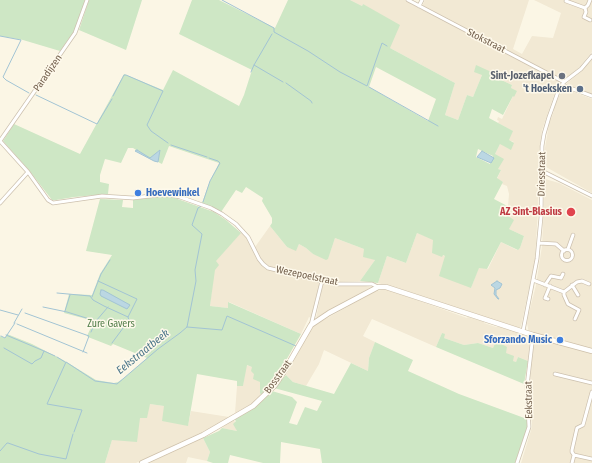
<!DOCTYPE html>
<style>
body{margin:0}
canvas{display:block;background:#fbf6e5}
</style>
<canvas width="592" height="463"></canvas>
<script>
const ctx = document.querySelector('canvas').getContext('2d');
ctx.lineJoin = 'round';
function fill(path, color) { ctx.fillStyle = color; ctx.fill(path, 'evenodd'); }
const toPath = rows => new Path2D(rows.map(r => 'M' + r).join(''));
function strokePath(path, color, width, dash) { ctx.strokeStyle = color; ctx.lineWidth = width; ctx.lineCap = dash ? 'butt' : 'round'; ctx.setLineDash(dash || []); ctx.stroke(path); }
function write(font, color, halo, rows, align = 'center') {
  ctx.font = font + ' "Fira Sans Condensed",sans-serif'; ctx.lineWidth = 3; ctx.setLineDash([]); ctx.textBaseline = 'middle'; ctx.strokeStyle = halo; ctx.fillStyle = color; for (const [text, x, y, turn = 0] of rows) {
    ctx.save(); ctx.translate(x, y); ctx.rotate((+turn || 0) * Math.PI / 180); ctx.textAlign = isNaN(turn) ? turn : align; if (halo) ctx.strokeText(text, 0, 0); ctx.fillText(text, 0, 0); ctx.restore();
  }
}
fill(toPath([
 [350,0,405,0,422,10,423,4,425,0,529,0,513,49,522,54,532,36,553,38,561,13,534,0,592,0,592,52,577,70,565,79,559,81,542,130,539,154,538,208,535,260,521,326,519,328,490,319,400,289,378,283,387,256,406,263,417,233,433,239,442,257,442,255,445,256,471,288,479,267,488,269,501,242,517,250,520,248,524,236,509,229,508,216,511,208,508,206,509,194,507,186,502,184,503,182,497,179,501,170,498,169,495,154,500,144,514,142,508,140,512,131,498,123,499,121,497,120,498,117,502,119,513,96,511,88,512,85,497,78,498,75,490,72,482,75,473,97,467,95,458,120,445,115,455,83,390,48,363,4,362,6],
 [592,59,592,94,570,87,566,84,583,70],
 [563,88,592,99,592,193,546,167,544,154,549,124,554,111,554,107],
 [545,179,559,183,592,200,592,349,529,333,527,323,528,317,536,285,542,246],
 [270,226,287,247,296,250,299,244,306,248,313,254,328,258,335,238,364,249,375,260,360,281,334,282,305,275,304,279,320,283,311,318,309,317,301,334,229,302,228,308,210,306,215,261,244,229,255,247],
 [323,284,337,286,360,285,371,287,316,318],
 [386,289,467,318,468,317,484,322,484,323,496,327,503,327,530,337,528,361,518,357,516,362,512,361,496,341,493,348,478,343,464,345,444,338,442,333,436,347,372,319,363,336,375,342,369,358,368,371,324,350,319,364,306,386,293,382,286,375,313,326,374,292,381,290],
 [535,338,592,353,592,463,521,463,532,427,530,381,532,351],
 [246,365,252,367,254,373,260,382,260,393,261,395,251,404,235,413,237,386,243,386],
 [150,404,164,406,188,425,191,411,229,417,213,427,136,463,105,463,112,440,140,418],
 [234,419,237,431,222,428,232,420],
 [203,438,210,452,207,461,188,457,186,463,149,463]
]), '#f2e9d4');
fill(toPath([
 [0,0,85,0,77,27,60,51,23,40,0,36],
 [89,0,142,0,126,50,79,30],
 [192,0,219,0,275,28,288,0,350,0,362,6,363,4,400,25,390,48,455,83,445,115,458,120,467,95,473,97,482,75,474,72,476,65,498,75,497,78,512,85,511,88,517,91,514,97,513,96,503,115,492,109,489,118,513,131,509,140,514,143,511,150,500,144,495,154,504,159,498,169,501,170,497,178,503,182,494,199,511,208,508,216,514,220,509,229,524,236,520,248,518,250,501,242,487,269,479,268,471,288,439,276,445,256,443,255,442,257,432,253,433,240,417,233,406,263,387,256,378,283,360,281,375,260,363,257,364,249,335,238,328,259,326,260,313,254,306,248,299,244,296,251,287,247,270,226,272,223,272,218,262,201,263,198,246,187,242,193,236,190,221,212,202,203,210,181,219,163,169,146,162,164,158,162,160,150,150,159,133,148,128,148,121,163,105,159,100,175,100,182,109,184,108,194,74,197,56,200,52,200,28,169,3,141,14,124,80,154,124,74,163,90,173,70,239,106,244,95,252,70,179,34],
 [376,67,436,99,428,121,369,87],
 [478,149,493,156,490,164,476,157],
 [157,197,172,197,214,212,226,220,241,233,216,261,219,265,215,270,210,306,228,308,228,302,301,334,276,378,261,395,260,393,260,382,253,379,254,374,251,371,252,367,247,365,243,386,237,386,237,381,197,374,188,426,162,421,164,406,150,404,147,418,140,418,137,442,112,440,105,463,0,463,0,336,5,338,7,334,32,344,65,361,96,380,114,383,118,382,124,378,147,358,113,344,111,346,88,337,87,336,94,321,64,313,69,294,92,295,100,274,112,255,86,251,100,199,123,200,122,207,133,208,133,200],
 [442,333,445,334,444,338,464,345,478,343,493,348,496,341,507,347,506,353,514,356,513,361,516,362,518,357,528,361,524,384,436,347],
 [375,342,413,360,408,371,459,394,527,419,527,428,515,463,322,463,320,449,281,442,280,463,263,463,230,455,228,463,213,463,207,461,210,452,203,438,219,431,222,428,237,431,233,424,236,421,234,419,255,407,272,391,292,397,297,402,289,423,297,425,305,407,317,411,322,401,274,388,286,375,293,382,334,394,351,363,368,371,369,358]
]), '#cee7c5');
const water = toPath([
 [137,150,150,158,160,150,158,162,154,161,135,151,137,150],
 [482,151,494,158,491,163,477,157,482,151],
 [497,281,502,284,500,288,496,290,496,295,499,299,498,299,494,294,495,288,491,285,497,281],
 [101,290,103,290,130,305,127,309,101,296,100,294,101,290]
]);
fill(water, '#bbd7e3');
strokePath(water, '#a2c4d4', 1);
strokePath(toPath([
 [222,0,274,28,274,32,308,51,340,72,367,86,382,43,387,46],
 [272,34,254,65,283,82],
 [0,36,21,40,3,77,6,80,29,93],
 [251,72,254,65],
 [286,83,311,101,312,103],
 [369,87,438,126],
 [36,95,97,124,112,99],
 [113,96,124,75,126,75,163,91,147,125,151,131,168,143],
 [171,145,207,157],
 [203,202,210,181,220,163,218,161,209,158],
 [57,293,90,296,93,300,104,306,128,317,137,299,98,281],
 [92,297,101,274,110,260],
 [43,307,67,312,96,321],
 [0,310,18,315],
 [65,311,70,295],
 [25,313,89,336,83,352],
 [14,323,22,309],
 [17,324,87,353],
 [187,327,222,330,227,316,296,346],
 [91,332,96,321,108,307],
 [6,335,44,351],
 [1,336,5,338,15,323],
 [112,343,129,320,128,317],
 [4,348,32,364,35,361,41,358,44,351,55,356],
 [57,357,65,362],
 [74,432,82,410,47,404,66,362,95,381,117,384,158,349,180,333,187,327,196,281,195,270,202,234,192,225,198,208,201,206],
 [0,451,7,443,8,443,39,454,66,459,73,434]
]), '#a2c4d4', 1);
const street = toPath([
 [408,0,564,82],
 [590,0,588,5,585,8,586,12,584,17,590,20],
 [566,1,585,8],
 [419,6,422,0],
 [562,85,592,96],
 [0,141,28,172,48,200,53,203,102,196,133,198,159,195,171,195,180,197,211,208,222,214,236,224,248,237,259,259,263,264,268,268,322,281,338,284,372,284,378,287],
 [0,141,75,33,87,0],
 [542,171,592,196],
 [0,203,28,172],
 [539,243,556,244,564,251],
 [568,249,573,235],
 '561.5 255a5.5 5.5 0 1 1 11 0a5.5 5.5 0 1 1-11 0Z',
 [533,280,564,292],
 [545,285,551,276,561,278,563,274],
 [572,285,578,295],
 [548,299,545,298,550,286],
 [575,319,579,310,568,304,564,295,564,292,577,282,582,281,589,284],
 [311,325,322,281],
 [523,331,537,259,541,217,542,146,544,134,549,117,559,89,564,82,581,69,592,56],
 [555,374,592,383],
 [574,455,592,459],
 [517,463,529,427,527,386,533,335],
 [572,463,574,455,572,452,572,450,577,428,583,425,592,392]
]);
const secondary = toPath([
 [142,463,203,435,253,406,275,385,285,370,311,325,329,313,378,287,386,287,533,335,592,351]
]);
strokePath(street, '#cdc1af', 4.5);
strokePath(secondary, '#cec0aa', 6);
strokePath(street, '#fff', 3);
strokePath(secondary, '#fff', 4.5);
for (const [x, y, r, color] of [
 [562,76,4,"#6b7280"],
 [580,89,4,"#5c6f8a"],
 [138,193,4,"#3f7fe0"],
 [571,212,5,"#e0444e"],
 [560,340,4,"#3f7fe0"]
]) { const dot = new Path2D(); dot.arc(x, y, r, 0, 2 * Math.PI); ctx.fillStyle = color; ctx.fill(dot); strokePath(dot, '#fef9eb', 1.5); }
write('10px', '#725f4c', '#fef9eb', [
 ["Stokstraat",486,41,27],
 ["Paradijzen",48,73,-55],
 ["Driesstraat",542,174,-89],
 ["Wezepoelstraat",307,276,12],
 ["Bosstraat",278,377,-54],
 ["Eekstraat",529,400,-91]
]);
write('bold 10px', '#5b616d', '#fef9eb', [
 ["Sint-Jozefkapel",554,76]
], 'right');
write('bold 10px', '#4e5e75', '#fef9eb', [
 ["'t Hoeksken",572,89]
], 'right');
write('bold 10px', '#366cbe', '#fef9eb', [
 ["Hoevewinkel",146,193],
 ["Sforzando Music",552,340,"right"]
], 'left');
write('bold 10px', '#be3a42', '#fef9eb', [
 ["AZ Sint-Blasius",562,212]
], 'right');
write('10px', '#507c48', '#fef9eb', [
 ["Zure Gavers",111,324]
]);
write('italic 11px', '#4b768a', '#fef9eb', [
 ["Eekstraatbeek",143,352,-39]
]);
</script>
